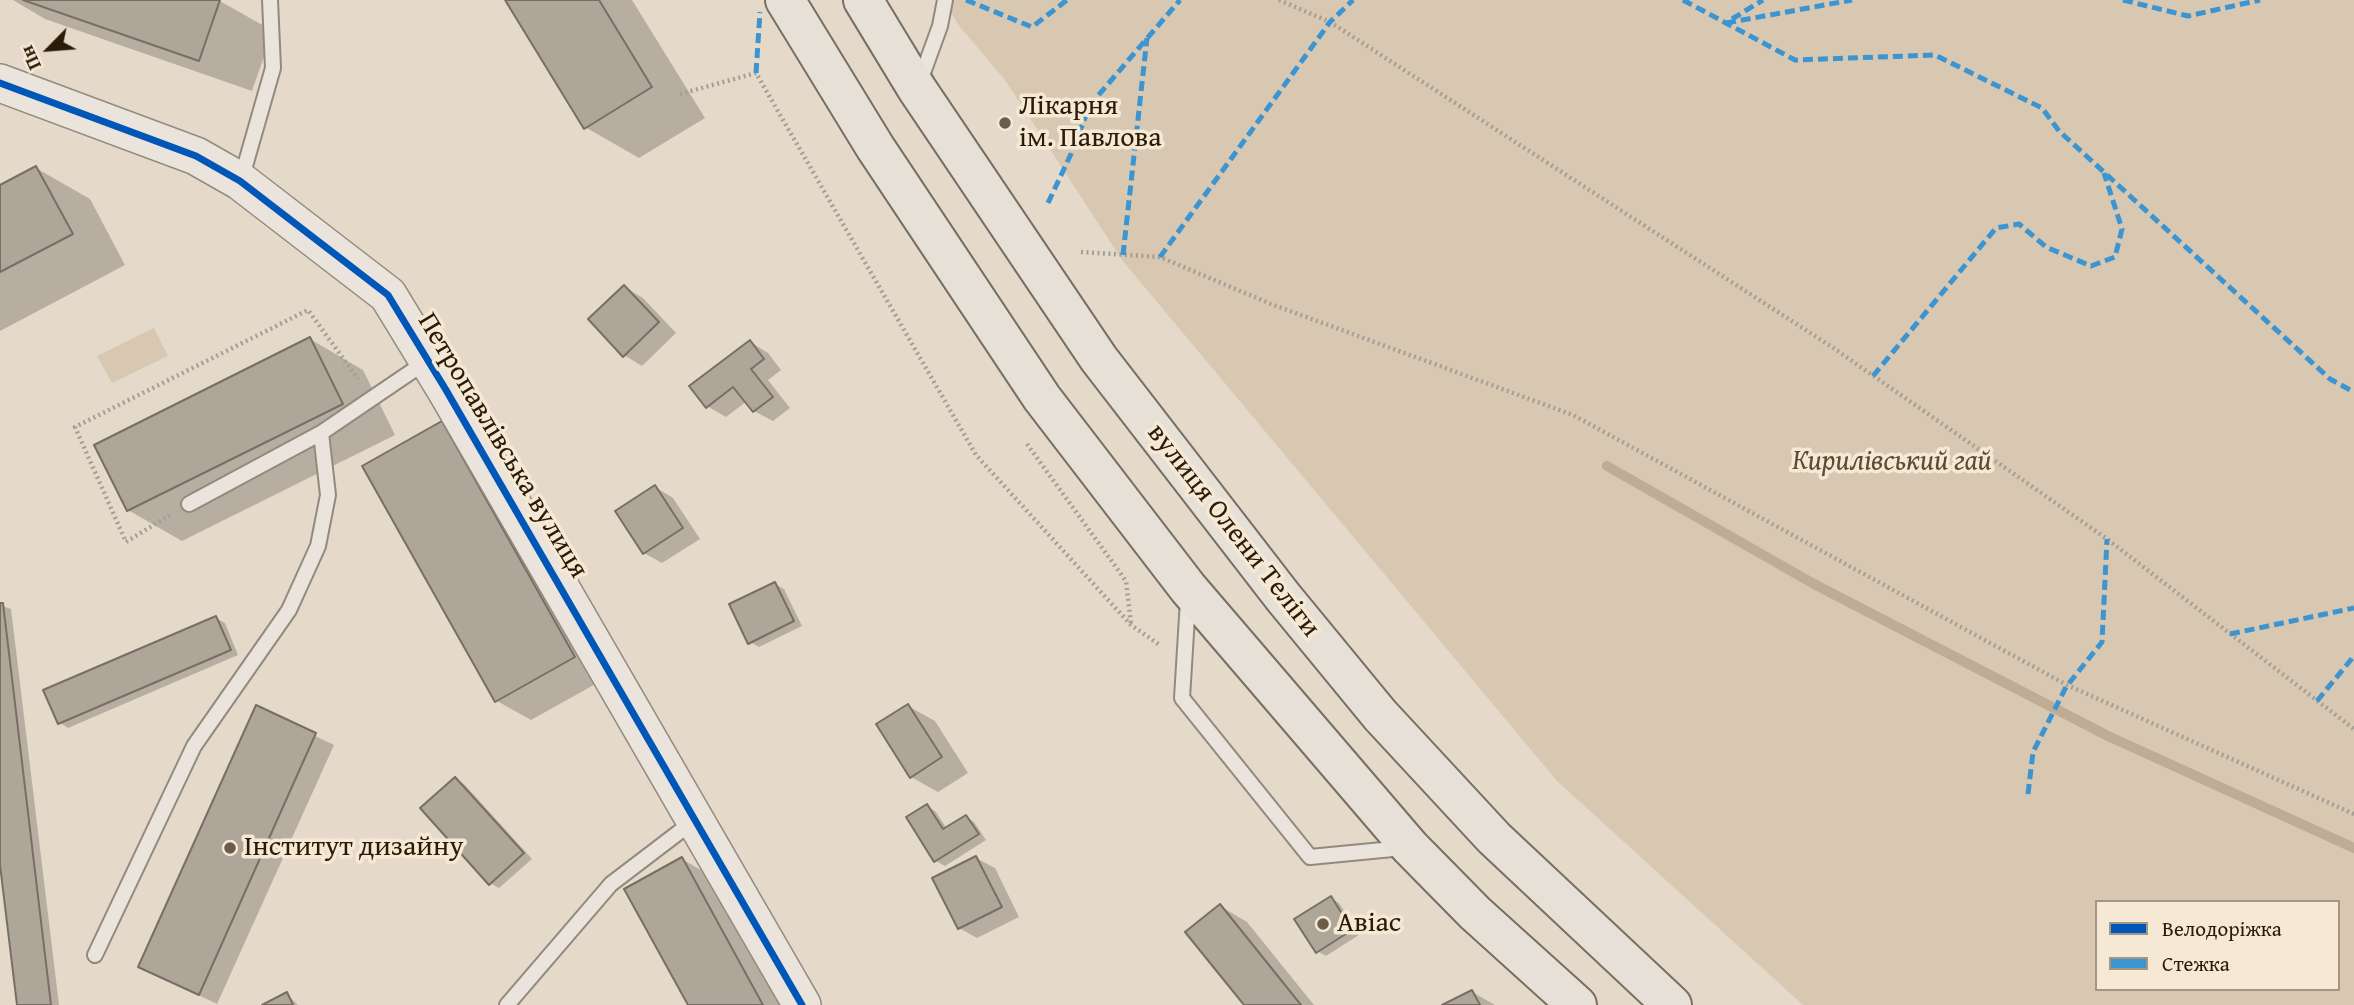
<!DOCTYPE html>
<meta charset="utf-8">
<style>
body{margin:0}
#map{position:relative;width:2354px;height:1005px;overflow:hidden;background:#e5d9c9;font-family:"Gentium Book Plus",serif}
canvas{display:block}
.legend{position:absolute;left:2095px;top:900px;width:245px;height:91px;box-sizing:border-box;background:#f5e8d5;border:2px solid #a49682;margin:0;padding:9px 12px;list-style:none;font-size:21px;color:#2a1a06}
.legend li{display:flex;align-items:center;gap:14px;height:35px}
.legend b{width:35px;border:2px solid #a49682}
.north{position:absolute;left:14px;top:14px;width:70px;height:70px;-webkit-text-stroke:5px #f5e8d5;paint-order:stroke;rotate:245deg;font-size:19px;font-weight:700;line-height:28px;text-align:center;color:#2a1a06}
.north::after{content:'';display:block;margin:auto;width:24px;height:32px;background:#2a1a06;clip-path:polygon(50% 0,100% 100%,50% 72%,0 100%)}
</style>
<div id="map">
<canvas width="2354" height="1005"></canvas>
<ul class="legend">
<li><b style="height:9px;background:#0057b8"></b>Велодоріжка</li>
<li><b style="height:9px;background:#3c94d1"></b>Стежка</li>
</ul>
<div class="north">Пн</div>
</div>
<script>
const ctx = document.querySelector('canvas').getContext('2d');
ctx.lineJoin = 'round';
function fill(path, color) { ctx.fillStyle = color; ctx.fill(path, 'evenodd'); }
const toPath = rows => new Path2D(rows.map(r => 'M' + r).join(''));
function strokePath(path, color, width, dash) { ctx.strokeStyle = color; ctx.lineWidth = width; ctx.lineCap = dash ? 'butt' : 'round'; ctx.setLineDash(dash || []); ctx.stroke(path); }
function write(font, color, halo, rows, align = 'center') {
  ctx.font = font + ' "Gentium Book Plus",serif'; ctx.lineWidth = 7; ctx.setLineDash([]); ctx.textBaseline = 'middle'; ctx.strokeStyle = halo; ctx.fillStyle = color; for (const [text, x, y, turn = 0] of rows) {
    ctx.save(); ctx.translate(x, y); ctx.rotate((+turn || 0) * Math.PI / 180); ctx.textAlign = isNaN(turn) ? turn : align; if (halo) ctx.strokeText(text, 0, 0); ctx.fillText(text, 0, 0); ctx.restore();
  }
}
fill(toPath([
 [943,0,2354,0,2354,1005,1803,1005,1557,781,1122,260,1005,80,960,27],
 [2097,902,2338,902,2338,989,2097,989],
 [154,328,168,356,112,383,97,356]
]), '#d8c8b2');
fill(toPath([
 [13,0,218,0,273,31,252,91,45,19],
 [507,0,632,0,705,118,639,158,585,127],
 [36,168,90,199,125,265,0,331,0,187],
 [624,287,643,298,676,333,642,366,624,355],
 [310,339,363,370,395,435,182,541,128,510],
 [750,342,768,353,781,370,768,380,790,408,773,421,754,411,747,401,726,417,707,406],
 [442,423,476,442,608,677,531,720,497,701],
 [655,487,673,498,700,539,662,563,644,553],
 [775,584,784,589,802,626,759,647,750,642],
 [0,605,11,609,59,1005,19,1005,0,850],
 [216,618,225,623,238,655,68,728,59,722],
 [908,706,935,721,968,773,938,792,911,777],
 [257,708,334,745,217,1004,140,967],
 [455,779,464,784,532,859,499,888,490,883],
 [927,806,936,812,947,829,966,817,974,822,986,840,945,866,936,861,909,818],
 [976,858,995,868,1019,917,977,938,959,928],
 [682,859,716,879,785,1005,690,1005],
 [1331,898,1339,903,1359,935,1326,956,1317,951],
 [1220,906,1247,922,1314,1005,1246,1005],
 [1472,992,1495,1005,1446,1005],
 [287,994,298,1005,266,1005]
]), '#0003');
strokePath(toPath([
 [1607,466,1814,584,2108,736,2354,848]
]), '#beac95', 10);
const building = toPath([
 [23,0,220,0,199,61,23,0],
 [505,0,599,0,652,87,584,129,505,0],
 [36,166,73,234,0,272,0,185,36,166],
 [624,285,659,322,623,357,588,319,624,285],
 [310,337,343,404,127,511,94,445,310,337],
 [750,340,764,359,751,369,773,397,753,412,733,387,706,408,689,386,750,340],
 [442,421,575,657,495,702,362,466,442,421],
 [655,485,683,528,643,554,615,511,655,485],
 [775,582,794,621,748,644,729,604,775,582],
 [0,603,3,603,51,1005,17,1005,0,865,0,603],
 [216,616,231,650,58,724,43,690,216,616],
 [908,704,942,757,910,778,876,724,908,704],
 [256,705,316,733,199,995,138,967,256,705],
 [455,777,524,853,489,885,420,808,455,777],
 [927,804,943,829,966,815,979,834,934,862,906,817,927,804],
 [976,856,1002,907,958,929,932,878,976,856],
 [682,857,763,1005,688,1005,624,889,682,857],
 [1331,896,1352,930,1316,953,1294,919,1331,896],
 [1220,904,1301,1005,1244,1005,1185,932,1220,904],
 [1472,990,1480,1005,1442,1005,1472,990],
 [287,992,293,1005,262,1005,287,992]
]);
fill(building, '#afa69a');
strokePath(building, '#786f64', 2);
const service = toPath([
 [920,81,940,26,945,0],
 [241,180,273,68,270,0],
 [189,504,321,433,427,361],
 [1188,600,1182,698,1310,857,1403,848],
 [95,955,194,746,289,610,318,546,328,495,321,433],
 [507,1005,611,884,695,820]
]);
const tertiary = toPath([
 [0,83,196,156,240,181,388,295,446,390,802,1005]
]);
const primary = toPath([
 [785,0,875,147,1042,398,1188,588,1410,847,1475,913,1577,1005],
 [863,0,917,89,1099,359,1283,597,1380,715,1494,838,1672,1005]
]);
strokePath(service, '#928a7e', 18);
strokePath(tertiary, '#928a7e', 40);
strokePath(primary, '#786f64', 42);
strokePath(toPath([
 [1279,0,1330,22,1835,349,2107,539,2354,729],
 [680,94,756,73,976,455,1131,625,1161,646],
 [1081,252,1160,257,1271,304,1573,415,2067,685,2354,814],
 [1027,444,1126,581,1131,624],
 [170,515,126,542,75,427,308,310,358,379]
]), '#a49e96', 4.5, [2, 3.5]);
strokePath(service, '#eae4dc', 14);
strokePath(tertiary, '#eae4dc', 37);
strokePath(primary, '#e6e0d7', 38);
strokePath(toPath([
 [966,0,1032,27,1067,0],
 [1683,0,1795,60,1935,55,2042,108,2059,131,2330,379,2354,392],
 [2123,0,2188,16,2260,0],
 [1732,19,1763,0],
 [1726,23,1852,0],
 [756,73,760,12],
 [1048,203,1071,154,1090,105,1180,0],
 [1123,255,1147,38],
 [1160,257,1330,22,1353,0],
 [1873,376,1996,228,2019,224,2046,247,2091,266,2115,257,2122,229,2104,173],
 [2230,634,2354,608],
 [2317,701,2354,656],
 [2028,794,2033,752,2066,687,2102,642,2107,539]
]), '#3c94d1', 5, [10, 5]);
strokePath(toPath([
 [0,83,196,156,240,181,388,295,446,390,802,1005]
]), '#0057b8', 7);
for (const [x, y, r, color] of [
 [1005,123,7,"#6b5d4a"],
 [230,848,7,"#6b5d4a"],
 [1323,924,7,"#6b5d4a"]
]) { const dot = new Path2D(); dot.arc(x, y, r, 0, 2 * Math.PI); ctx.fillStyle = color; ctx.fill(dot); strokePath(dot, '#f5e8d5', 2.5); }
write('28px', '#2a1a06', '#f5e8d5', [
 ["Лікарня",1019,107],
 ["ім. Павлова",1019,139],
 ["Інститут дизайну",244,848],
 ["Авіас",1337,924]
], 'left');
write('28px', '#2a1a06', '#f5e8d5', [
 ["Петропавлівська вулиця",502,446,59],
 ["вулиця Олени Теліги",1233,531,52]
]);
write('italic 28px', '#5b4a34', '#f5e8d5', [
 ["Кирилівський гай",1892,462]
]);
</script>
